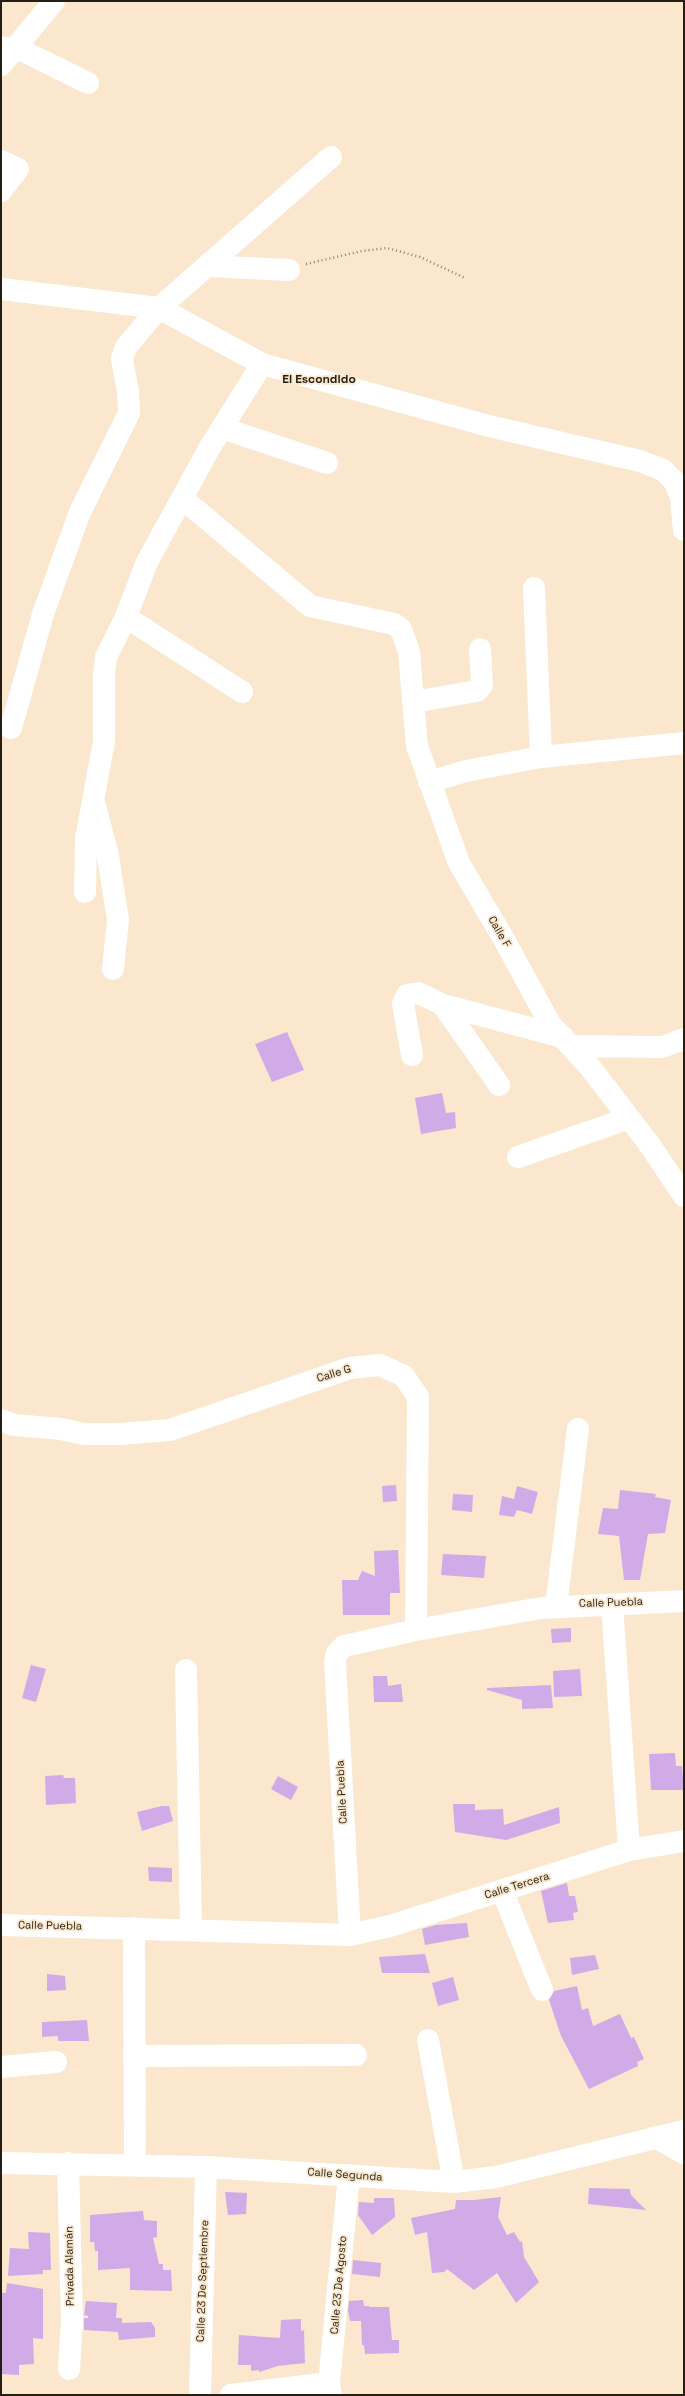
<!DOCTYPE html>
<meta charset="utf-8">
<style>
body{margin:0}
#map{position:relative;width:685px;height:2396px;overflow:hidden;background:#fae7cd;font-family:"Space Grotesk",sans-serif}
canvas{display:block}
.frame{position:absolute;inset:0;border:2px solid #251e15;pointer-events:none}
</style>
<div id="map">
<canvas width="685" height="2396"></canvas>
<div class="frame"></div>
</div>
<script>
const ctx = document.querySelector('canvas').getContext('2d');
ctx.lineJoin = 'round';
function fill(path, color) { ctx.fillStyle = color; ctx.fill(path, 'evenodd'); }
const toPath = rows => new Path2D(rows.map(r => 'M' + r).join(''));
function strokePath(path, color, width, dash) { ctx.strokeStyle = color; ctx.lineWidth = width; ctx.lineCap = dash ? 'butt' : 'round'; ctx.setLineDash(dash || []); ctx.stroke(path); }
function write(font, color, halo, rows, align = 'center') {
  ctx.font = font + ' "Space Grotesk",sans-serif'; ctx.lineWidth = 3.5; ctx.setLineDash([]); ctx.textBaseline = 'middle'; ctx.strokeStyle = halo; ctx.fillStyle = color; for (const [text, x, y, turn = 0] of rows) {
    ctx.save(); ctx.translate(x, y); ctx.rotate((+turn || 0) * Math.PI / 180); ctx.textAlign = isNaN(turn) ? turn : align; if (halo) ctx.strokeText(text, 0, 0); ctx.fillText(text, 0, 0); ctx.restore();
  }
}
fill(toPath([
 [287,1032,304,1070,272,1082,255,1044],
 [442,1093,446,1113,455,1112,456,1128,421,1134,415,1098],
 [396,1485,397,1501,383,1502,382,1486],
 [517,1486,538,1492,532,1514,517,1510,514,1517,499,1515,502,1496,514,1499],
 [620,1490,656,1494,655,1497,671,1500,665,1533,648,1534,640,1580,624,1580,619,1536,598,1534,603,1508,618,1509],
 [453,1494,473,1495,472,1512,452,1510],
 [398,1550,400,1593,390,1593,390,1615,343,1615,342,1580,358,1580,362,1571,375,1576,374,1551],
 [443,1554,486,1556,484,1578,441,1575],
 [571,1628,571,1642,552,1643,551,1629],
 [31,1665,46,1669,36,1702,22,1698],
 [580,1669,582,1696,554,1697,553,1671],
 [373,1676,387,1676,388,1686,401,1684,403,1702,374,1702],
 [551,1685,553,1708,522,1709,522,1700,487,1690,487,1688],
 [675,1753,676,1766,682,1766,684,1790,651,1790,649,1754],
 [63,1775,64,1778,75,1778,76,1803,46,1805,45,1776],
 [278,1776,298,1787,291,1800,271,1789],
 [453,1804,475,1804,475,1810,503,1809,504,1825,559,1807,560,1823,506,1840,455,1832],
 [162,1806,169,1806,173,1821,142,1831,137,1812],
 [148,1867,172,1868,172,1882,149,1881],
 [567,1883,569,1896,575,1896,578,1912,573,1913,574,1920,548,1923,541,1891],
 [467,1923,469,1937,425,1945,422,1929,436,1925],
 [425,1954,430,1973,382,1973,379,1957],
 [595,1955,599,1969,572,1975,570,1958],
 [47,1974,65,1976,66,1990,47,1991],
 [453,1977,459,2000,438,2006,432,1983],
 [577,1986,582,2010,588,2008,593,2026,620,2014,631,2038,634,2037,644,2059,637,2062,638,2066,589,2089,561,2036,549,2000,554,1991],
 [87,2020,89,2041,58,2041,58,2036,42,2037,42,2022],
 [589,2188,630,2189,631,2195,646,2210,588,2204],
 [225,2192,247,2193,246,2214,228,2215],
 [501,2197,498,2217,507,2235,514,2232,520,2242,522,2241,524,2257,539,2282,516,2303,497,2273,474,2290,447,2269,444,2272,432,2273,427,2232,415,2235,411,2218,455,2209,456,2200,474,2200],
 [374,2198,394,2198,395,2217,372,2235,358,2215,359,2202,374,2203],
 [143,2211,144,2220,157,2221,157,2237,153,2238,159,2264,163,2264,163,2270,171,2270,172,2291,130,2290,130,2268,98,2270,98,2251,95,2251,94,2242,90,2242,90,2215],
 [28,2232,50,2233,51,2270,43,2270,43,2274,8,2276,10,2248,29,2249],
 [353,2260,381,2263,380,2277,352,2274],
 [7,2283,43,2289,43,2339,33,2338,34,2364,19,2365,19,2375,1,2374,1,2293,6,2293],
 [363,2300,364,2306,369,2306,369,2307,389,2307,392,2340,399,2340,399,2353,365,2354,364,2345,362,2345,361,2321,350,2321,348,2311,349,2301],
 [86,2301,117,2303,116,2318,122,2318,122,2323,151,2322,155,2328,155,2337,119,2340,118,2332,84,2330,84,2318,88,2318,88,2316,84,2315],
 [301,2319,301,2331,304,2330,305,2363,278,2366,259,2372,259,2370,251,2371,251,2365,238,2365,239,2335,280,2338,281,2320]
]), '#d0abe7');
strokePath(toPath([
 [306,264,362,251,387,248,420,257,465,278]
]), '#8f8270', 2.5, [1, 3]);
strokePath(toPath([
 [1,47,23,51,88,83],
 [1,65,54,1],
 [1,161,18,169,1,191],
 [207,266,289,270],
 [1,289,159,308,262,364,489,426,640,461,663,470,675,482,681,498,684,499],
 [222,428,327,463],
 [182,498,310,606,394,624,401,629,409,652,417,746,459,863,505,941,550,1024,590,1067,649,1144,684,1196],
 [681,498,684,530],
 [534,588,541,757],
 [126,617,242,692],
 [413,702,477,691,482,685,480,649],
 [11,728,43,614,80,512,129,413,128,392,122,359,126,347,159,308,331,157],
 [429,782,466,771,541,757,684,743],
 [95,806,107,851,118,919,113,969],
 [85,892,86,839,104,741,104,675,106,657,126,617,147,562,210,447,262,364],
 [443,1005,499,1085],
 [571,1046,662,1047,684,1039],
 [412,1055,403,1004,407,995,419,993,443,1005,563,1037],
 [518,1157,629,1118],
 [1,1420,14,1425,61,1429,84,1434,119,1434,170,1430,350,1368,380,1365,404,1376,418,1397,416,1630],
 [612,1604,629,1850],
 [556,1606,578,1429],
 [186,1670,191,1929],
 [502,1890,542,1990],
 [1,1925,350,1935,390,1926,629,1850,684,1841],
 [134,1928,135,2165],
 [350,1935,335,1662,337,1653,344,1646,416,1630,541,1608,684,1601],
 [428,2040,454,2182],
 [134,2056,356,2055],
 [1,2067,56,2062],
 [655,2137,684,2153],
 [1,2163,206,2167,454,2182,496,2177,684,2131],
 [68,2163,72,2321,69,2369],
 [200,2395,206,2167],
 [231,2395,329,2383],
 [331,2395,329,2383,349,2175]
]), '#fff', 22);
write('11px', '#251e15', '#fae7cd', [
 ["Calle F",499,932,60],
 ["Calle G",334,1374,-17],
 ["Calle Puebla",611,1603,-2],
 ["Calle Puebla",342,1792,-93],
 ["Calle Tercera",517,1886,-17],
 ["Calle Puebla",50,1926,1],
 ["Calle Segunda",345,2175,4],
 ["Privada Alamán",70,2266,-91],
 ["Calle 23 De Septiembre",203,2281,-88],
 ["Calle 23 De Agosto",339,2285,-85]
]);
write('bold 12px', '#251e15', '#fae7cd', [
 ["El Escondido",319,380]
]);
</script>
